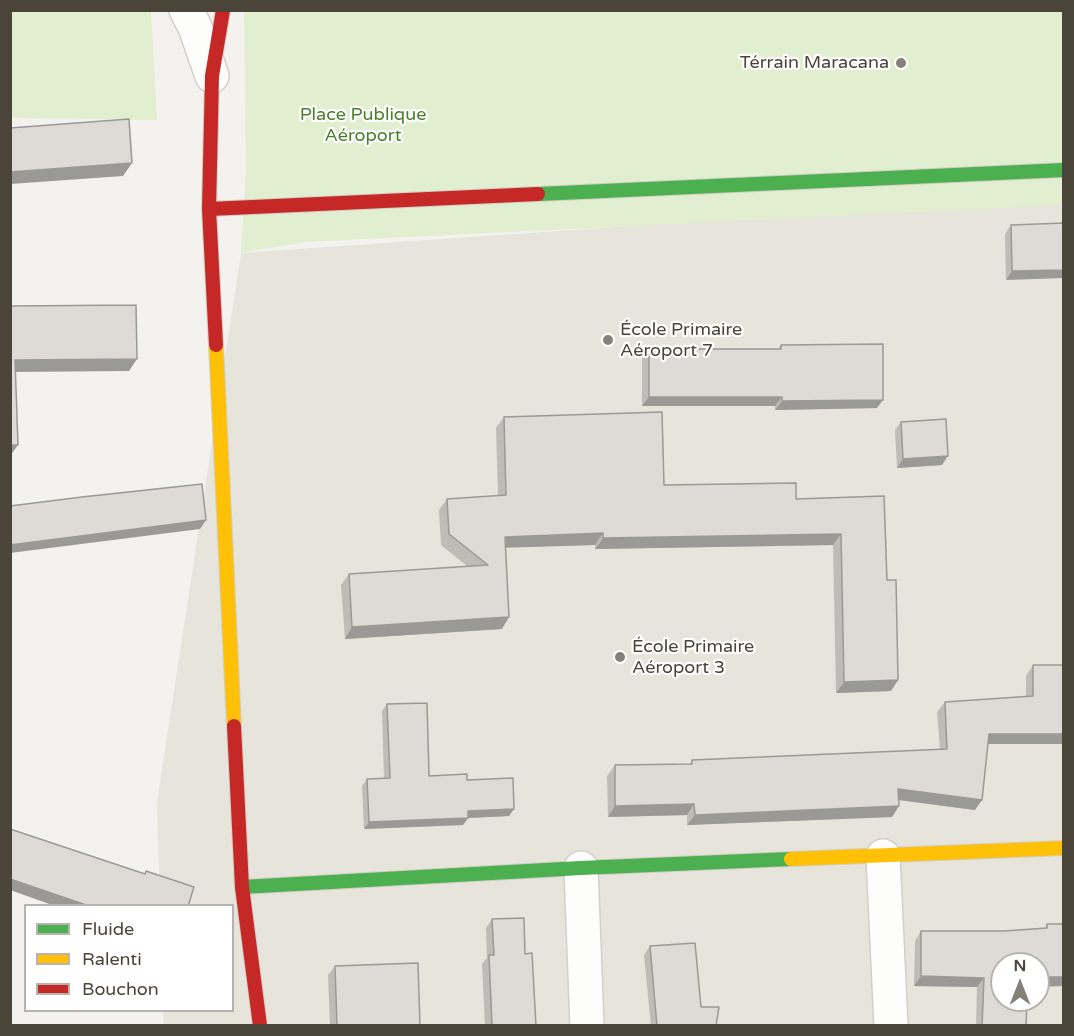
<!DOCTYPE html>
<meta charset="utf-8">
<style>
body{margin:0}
#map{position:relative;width:1074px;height:1036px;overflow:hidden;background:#f4f2ee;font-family:"Varela Round",sans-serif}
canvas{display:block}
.frame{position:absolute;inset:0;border:12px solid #4b4439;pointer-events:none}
.legend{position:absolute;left:24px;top:904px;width:210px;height:108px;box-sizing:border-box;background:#fff;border:2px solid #b7b4b0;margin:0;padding:8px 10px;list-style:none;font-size:18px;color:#4b4439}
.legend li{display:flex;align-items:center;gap:12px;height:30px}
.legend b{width:30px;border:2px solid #b7b4b0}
.north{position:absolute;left:990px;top:952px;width:60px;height:60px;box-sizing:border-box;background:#fff;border:2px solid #b7b4b0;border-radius:50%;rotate:0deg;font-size:16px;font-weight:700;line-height:24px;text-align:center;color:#4b4439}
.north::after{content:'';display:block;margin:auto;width:21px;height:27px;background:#868178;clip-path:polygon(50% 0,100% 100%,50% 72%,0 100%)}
</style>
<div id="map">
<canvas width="1074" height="1036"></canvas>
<div class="frame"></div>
<ul class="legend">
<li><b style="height:8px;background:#4caf50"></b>Fluide</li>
<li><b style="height:8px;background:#ffc107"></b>Ralenti</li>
<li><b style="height:8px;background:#c62828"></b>Bouchon</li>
</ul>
<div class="north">N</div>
</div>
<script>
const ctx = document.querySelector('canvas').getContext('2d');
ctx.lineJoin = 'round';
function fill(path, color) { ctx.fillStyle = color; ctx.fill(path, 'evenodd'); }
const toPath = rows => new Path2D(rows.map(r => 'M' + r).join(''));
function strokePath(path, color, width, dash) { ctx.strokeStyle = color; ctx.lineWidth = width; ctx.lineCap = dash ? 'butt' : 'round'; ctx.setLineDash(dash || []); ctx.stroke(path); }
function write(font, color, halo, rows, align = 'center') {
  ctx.font = font + ' "Varela Round",sans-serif'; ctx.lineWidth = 4.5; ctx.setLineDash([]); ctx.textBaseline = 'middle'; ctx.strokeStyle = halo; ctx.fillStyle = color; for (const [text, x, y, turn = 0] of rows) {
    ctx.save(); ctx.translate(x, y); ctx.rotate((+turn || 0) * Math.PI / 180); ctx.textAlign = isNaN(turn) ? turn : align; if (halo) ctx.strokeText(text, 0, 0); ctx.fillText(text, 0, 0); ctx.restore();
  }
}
fill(toPath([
 [1063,196,1063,1025,164,1025,163,1011,232,1010,232,906,160,906,157,802,241,253],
 [1002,964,1038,964,1038,1000,1002,1000]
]), '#e7e4dc');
fill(toPath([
 [11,11,151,11,157,120,11,118],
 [244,11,1063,11,1063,205,306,242,241,253,246,172]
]), '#e1eecf');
const street = toPath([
 [186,10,195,27,212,76],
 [883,856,891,1026],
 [581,868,587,1026]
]);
const fast = toPath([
 [538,194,1064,170],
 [242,887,581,868,791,859]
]);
const slow = toPath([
 [216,345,234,726],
 [791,859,1064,848]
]);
const jam = toPath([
 [209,209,538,194],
 [216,345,209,209,212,76,223,10],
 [234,726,242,887,260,1026]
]);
strokePath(street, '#d2d0cb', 36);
strokePath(fast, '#d3cfc5', 16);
strokePath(slow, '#d3cfc5', 16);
strokePath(jam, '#d3cfc5', 16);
strokePath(street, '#fdfdfc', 33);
strokePath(fast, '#4caf50', 14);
strokePath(slow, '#ffc107', 14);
strokePath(jam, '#c62828', 14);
fill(toPath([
 [1064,223,1006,280,1005,234,1011,225],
 [781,345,877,408,775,410,775,406,642,406,642,358,649,349,778,349],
 [504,417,664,485,796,499,884,496,887,580,898,680,891,691,836,693,833,545,595,549,595,545,505,547,502,629,345,639,341,585,349,574,467,566,441,545,439,510,447,499,498,496,496,428],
 [901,422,942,465,897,468,895,430],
 [1033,665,1064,744,988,744,975,810,899,800,892,817,687,825,687,815,608,817,607,776,615,765,689,765,692,760,940,749,937,712,945,702,1026,696,1026,676],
 [387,704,429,776,467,780,509,816,468,818,463,825,364,829,362,786,367,779,384,778,382,711],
 [492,919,525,954,536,1026,485,1026,482,964,487,958,486,928],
 [1047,924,1064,924,1002,964,1026,1026,976,1026,977,987,914,986,915,941,921,931,1004,931,1045,928],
 [650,946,701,1007,716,1026,651,1026,644,955],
 [335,966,420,1026,330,1026,328,975]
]), '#bfbcb8');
fill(toPath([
 [132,163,123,176,10,184,10,172],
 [1064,270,1064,278,1006,280,1012,271],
 [137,359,129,371,10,372,15,360],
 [649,397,782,397,775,406,642,406],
 [883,400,877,408,775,410,782,401],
 [10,445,18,445,10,456],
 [948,456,942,465,897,468,903,459],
 [206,520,200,529,10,553,10,545],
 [603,533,595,545,497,548,505,537],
 [841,534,833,545,595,549,603,538],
 [509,617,502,629,345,639,352,627],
 [898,680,891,691,836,693,844,682],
 [989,734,1064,734,1064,744,982,744],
 [898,789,982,800,975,810,891,799],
 [694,804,687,815,608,817,615,806],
 [899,806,892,817,687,825,695,815],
 [514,809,509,816,468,818,463,825,364,829,369,822,468,811],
 [10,879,89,906,55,906,10,890],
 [921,976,984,978,977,987,914,986],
 [1038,977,1064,977,1064,986,1038,987]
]), '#9b9996');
const building = toPath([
 [129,119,132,163,10,172,10,128,129,119],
 [1064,223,1064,270,1012,271,1011,225,1064,223],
 [136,305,137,359,15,360,18,445,10,445,10,306,136,305],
 [883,344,883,400,782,401,782,397,649,397,649,349,781,349,781,345,883,344],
 [662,412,664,485,796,483,796,499,884,496,887,580,896,580,898,680,844,682,841,534,603,538,603,533,505,537,509,617,352,627,349,574,488,565,449,534,447,499,506,495,504,417,662,412],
 [946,419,948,456,903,459,901,422,946,419],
 [202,484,206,520,10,545,10,506,82,497,202,484],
 [1033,665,1064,665,1064,734,989,734,982,800,898,789,899,806,695,815,694,804,615,806,615,765,692,764,692,760,947,749,945,702,1033,696,1033,665],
 [427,703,429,776,467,774,467,780,513,778,514,809,468,811,468,818,369,822,367,779,390,778,387,704,427,703],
 [10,829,145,874,146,871,194,887,188,906,89,906,10,879,10,829],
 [524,918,525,954,532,953,536,1026,492,1026,489,955,494,955,492,919,524,918],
 [1047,924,1064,924,1064,977,1038,977,1038,964,1002,964,1002,1000,1027,1000,1026,1026,982,1026,984,978,921,976,921,931,1004,931,1047,928,1047,924],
 [695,943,701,1007,719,1007,716,1026,657,1026,650,946,695,943],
 [418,963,420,1026,337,1026,335,966,418,963]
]);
fill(building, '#dedbd6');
strokePath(building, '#9b9996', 1.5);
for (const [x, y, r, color] of [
 [901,63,6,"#868178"],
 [608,340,6,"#868178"],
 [620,657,6,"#868178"]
]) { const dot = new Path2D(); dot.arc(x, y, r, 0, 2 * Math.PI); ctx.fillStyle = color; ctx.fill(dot); strokePath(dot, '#fff', 2); }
write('18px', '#4b4439', '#fff', [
 ["Térrain Maracana",889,63,"right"],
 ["École Primaire",620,330],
 ["Aéroport 7",620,351],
 ["École Primaire",632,647],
 ["Aéroport 3",632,668]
], 'left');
write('18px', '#4a7f2a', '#fff', [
 ["Place Publique",363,115],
 ["Aéroport",363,136]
]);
</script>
